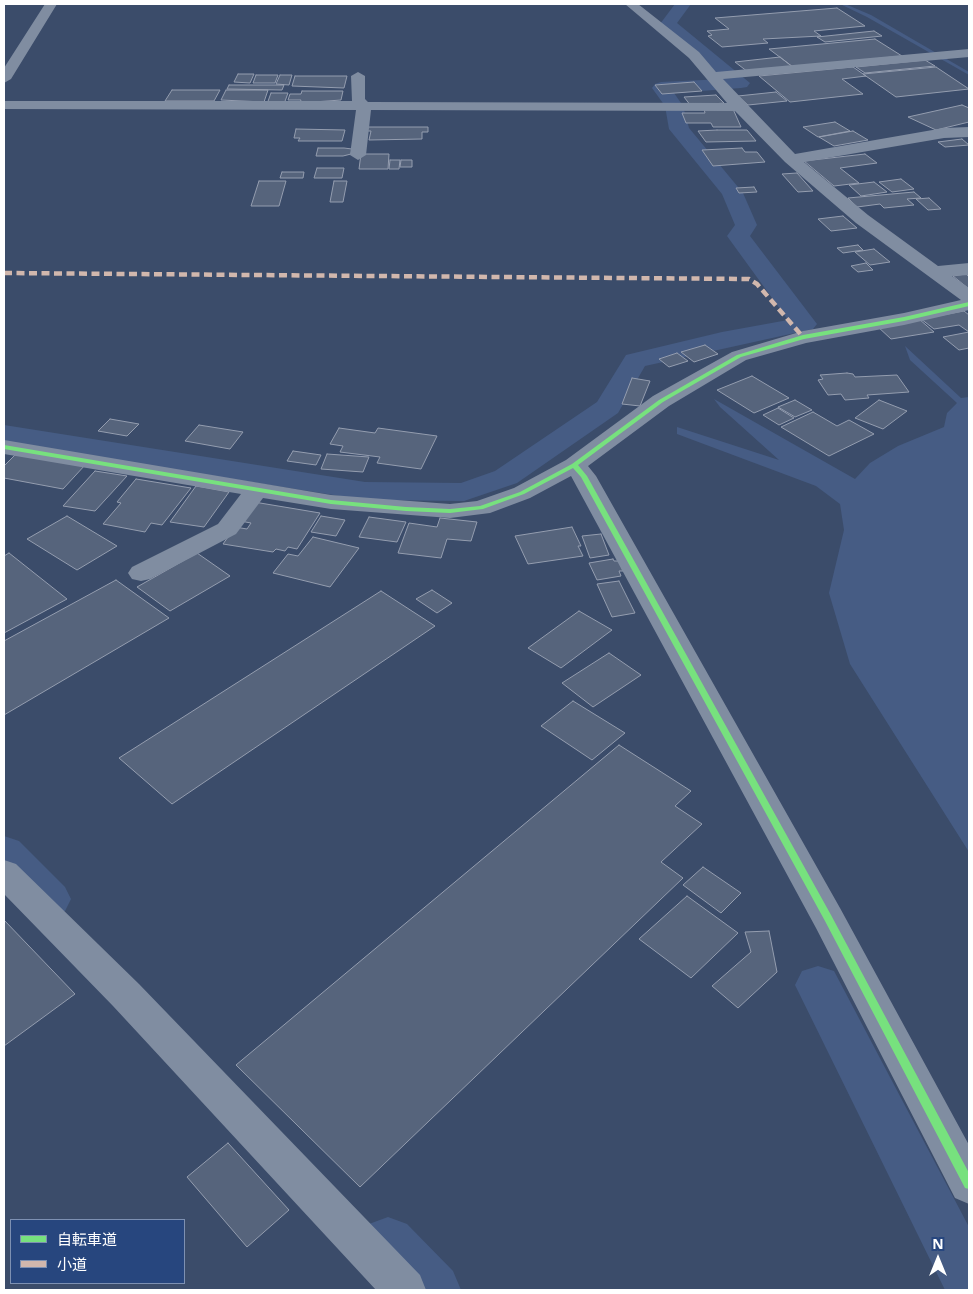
<!DOCTYPE html>
<meta charset="utf-8">
<style>
body{margin:0}
#map{position:relative;width:973px;height:1294px;overflow:hidden;background:#3b4c6a;font-family:"Open Sans","Noto Sans JP",sans-serif}
canvas{display:block}
.frame{position:absolute;inset:0;border:5px solid #fff;pointer-events:none}
.legend{position:absolute;left:10px;top:1219px;width:175px;height:65px;box-sizing:border-box;background:#27467e;border:1px solid #7d90b2;margin:0;padding:6px 9px;list-style:none;font-size:15px;color:#fff}
.legend li{display:flex;align-items:center;gap:10px;height:25px}
.legend b{width:25px;border:1px solid #7d90b2}
.north{position:absolute;left:913px;top:1234px;width:50px;height:50px;-webkit-text-stroke:4px #27467e;paint-order:stroke;rotate:0deg;font-size:14px;font-weight:700;line-height:20px;text-align:center;color:#fff}
.north::after{content:'';display:block;margin:auto;width:18px;height:22px;background:#fff;clip-path:polygon(50% 0,100% 100%,50% 72%,0 100%)}
</style>
<div id="map">
<canvas width="973" height="1294"></canvas>
<div class="frame"></div>
<ul class="legend">
<li><b style="height:6px;background:#77e17e"></b>自転車道</li>
<li><b style="height:6px;background:#d1b7ad"></b>小道</li>
</ul>
<div class="north">N</div>
</div>
<script>
const ctx = document.querySelector('canvas').getContext('2d');
ctx.lineJoin = 'round';
function fill(path, color) { ctx.fillStyle = color; ctx.fill(path, 'evenodd'); }
const toPath = rows => new Path2D(rows.map(r => 'M' + r).join(''));
function strokePath(path, color, width, dash) { ctx.strokeStyle = color; ctx.lineWidth = width; ctx.lineCap = dash ? 'butt' : 'round'; ctx.setLineDash(dash || []); ctx.stroke(path); }
fill(toPath([
 [905,346,961,398,969,397,969,852,850,664,829,593,844,530,840,504,816,486,677,434,677,427,779,460,720,407,714,399,855,479,870,463,898,446,944,427,947,413,957,403,910,360]
]), '#465c84');
fill(toPath([
 [840,4,845,4,871,15,969,72,969,75,867,17,840,4]
]), '#465c84');
fill(toPath([
 [675,4,691,4,677,23,750,83,747,87,741,88,674,93,683,106,689,128,743,193,757,225,750,236,817,324,813,329,645,366,618,413,517,483,464,501,365,500,4,443,4,425,365,482,461,483,495,471,597,402,626,355,722,332,788,320,727,236,735,225,722,194,669,129,665,106,652,88,655,84,661,82,724,79,660,24,675,4],
 [4,836,19,841,65,887,71,899,65,911,50,916,35,911,4,878,4,836],
 [818,966,834,971,969,1227,969,1290,945,1290,795,985,802,971,818,966],
 [388,1217,407,1224,453,1271,461,1290,397,1290,369,1262,362,1243,369,1224,388,1217]
]), '#465c84');
const building = toPath([
 [837,8,865,26,814,31,821,36,763,39,768,43,722,47,708,36,712,35,707,31,729,29,715,18,837,8],
 [874,31,882,36,825,42,817,37,874,31],
 [875,39,902,56,793,67,769,49,875,39],
 [780,57,794,68,748,72,735,62,780,57],
 [925,60,935,66,865,73,856,67,925,60],
 [853,67,866,76,842,79,863,94,790,102,759,76,853,67],
 [936,67,969,89,896,97,863,74,936,67],
 [238,74,254,74,250,83,234,82,238,74],
 [256,75,278,75,275,83,253,83,256,75],
 [280,75,292,75,289,85,276,84,280,75],
 [295,76,347,76,344,88,292,86,295,76],
 [694,82,702,91,662,94,655,85,694,82],
 [229,85,284,85,282,90,227,89,229,85],
 [172,90,220,90,214,101,165,101,172,90],
 [226,90,268,90,264,102,221,100,226,90],
 [302,91,343,91,341,100,300,103,301,100,288,100,290,94,301,94,302,91],
 [776,92,787,101,748,105,738,96,776,92],
 [271,93,288,93,284,104,267,104,271,93],
 [716,95,724,103,691,106,684,97,716,95],
 [962,105,969,108,969,122,936,130,908,117,962,105],
 [704,109,733,109,741,127,713,127,711,123,686,123,682,113,705,113,704,109],
 [835,122,850,131,818,137,803,127,835,122],
 [366,127,428,127,428,132,422,132,422,139,369,140,371,131,365,131,366,127],
 [296,129,345,130,342,141,298,141,300,138,294,138,296,129],
 [717,130,747,130,756,141,706,142,698,131,717,130],
 [853,131,868,140,834,146,819,137,853,131],
 [962,139,969,145,945,147,938,142,962,139],
 [318,148,344,148,352,149,351,154,343,156,316,156,318,148],
 [742,148,745,152,757,152,765,162,713,166,702,150,742,148],
 [361,154,389,154,388,169,359,169,361,154],
 [865,154,877,163,840,168,859,183,834,186,804,161,865,154],
 [390,160,400,160,399,169,389,169,390,160],
 [401,160,412,160,412,167,400,167,401,160],
 [317,168,344,168,342,178,314,178,317,168],
 [282,172,304,172,303,178,280,178,282,172],
 [797,173,813,191,798,192,782,174,797,173],
 [901,179,914,189,892,192,879,182,901,179],
 [259,181,286,181,279,206,251,206,259,181],
 [334,181,347,181,343,202,330,202,334,181],
 [874,182,887,192,861,196,849,185,874,182],
 [754,187,757,192,739,193,736,188,754,187],
 [914,192,921,198,907,199,914,205,884,208,880,204,857,207,848,198,914,192],
 [929,198,941,209,928,210,916,199,929,198],
 [843,216,857,228,831,231,818,219,843,216],
 [858,245,863,250,843,253,837,248,858,245],
 [874,249,890,262,870,265,855,252,874,249],
 [866,263,873,270,858,272,851,266,866,263],
 [966,274,969,277,969,289,953,276,966,274],
 [964,311,969,315,969,348,959,350,943,337,969,332,959,325,934,329,921,319,964,311],
 [919,319,934,332,891,339,877,326,919,319],
 [705,345,718,354,694,362,681,352,705,345],
 [677,353,688,361,669,367,659,359,677,353],
 [847,373,853,374,855,377,897,375,909,392,867,395,869,398,845,400,841,394,828,395,818,380,823,379,820,375,847,373],
 [752,376,789,398,754,413,717,390,752,376],
 [632,378,650,381,640,406,622,404,632,378],
 [795,400,812,410,795,417,778,407,795,400],
 [879,400,907,411,883,429,855,418,879,400],
 [778,408,794,418,779,425,763,415,778,408],
 [813,412,837,426,849,420,874,434,829,456,781,427,813,412],
 [110,419,139,424,127,436,98,431,110,419],
 [199,425,243,432,230,449,185,441,199,425],
 [339,428,375,433,378,428,437,436,421,469,377,463,380,457,340,452,343,446,330,444,339,428],
 [293,451,321,455,316,465,287,461,293,451],
 [18,452,86,464,63,489,4,478,4,466,18,452],
 [327,454,369,457,363,472,321,469,327,454],
 [95,471,127,476,95,511,63,506,95,471],
 [136,479,191,488,162,525,151,523,145,532,103,524,121,503,117,502,136,479],
 [196,486,229,492,204,527,170,522,196,486],
 [254,502,320,513,297,549,288,547,285,551,276,549,273,552,223,544,235,527,247,529,251,523,240,521,254,502],
 [67,516,117,546,77,570,27,539,67,516],
 [321,516,345,520,336,536,311,532,321,516],
 [369,517,406,522,397,542,359,537,369,517],
 [440,518,477,522,471,541,447,539,441,558,398,553,409,523,437,527,440,518],
 [572,527,581,546,578,546,583,556,528,564,515,536,572,527],
 [601,534,609,555,590,558,582,536,601,534],
 [313,537,359,548,330,587,273,573,288,554,298,556,313,537],
 [9,553,67,599,4,633,4,556,9,553],
 [197,553,230,576,170,611,137,587,197,553],
 [613,559,614,561,619,561,623,571,619,571,621,576,597,580,589,563,613,559],
 [116,580,169,618,4,715,4,641,116,580],
 [619,581,635,613,612,617,597,584,619,581],
 [432,590,452,603,437,613,416,599,432,590],
 [381,591,435,626,172,804,119,758,381,591],
 [579,611,612,630,561,668,528,648,579,611],
 [609,653,641,675,593,707,562,683,609,653],
 [573,701,625,733,592,760,541,726,573,701],
 [619,745,691,791,675,806,702,824,661,862,683,878,360,1187,236,1065,619,745],
 [703,867,741,893,721,913,683,885,703,867],
 [687,896,738,933,691,978,639,939,687,896],
 [4,920,75,994,4,1046,4,920],
 [769,931,777,972,738,1008,712,986,751,952,745,932,769,931],
 [228,1143,289,1210,247,1247,187,1177,228,1143]
]);
fill(building, '#56647c');
strokePath(building, '#949daf', 1);
fill(toPath([
 [45,4,57,4,11,79,4,83,4,68,45,4],
 [625,4,638,4,699,52,716,72,969,49,969,57,723,79,795,154,944,128,969,127,969,137,944,138,804,162,868,215,938,266,969,263,969,275,952,276,969,288,969,310,904,325,806,343,746,360,669,406,588,466,596,476,840,908,969,1145,969,1204,955,1198,816,928,571,476,530,498,490,513,450,518,331,509,263,498,236,534,150,579,141,581,132,579,128,573,132,567,218,524,241,494,4,454,4,440,331,495,450,504,477,501,514,488,566,460,653,396,732,352,803,331,904,313,961,300,856,223,785,162,735,111,371,110,366,155,358,160,350,155,356,110,4,109,4,101,352,101,351,76,358,72,365,76,365,99,368,102,727,103,689,58,625,4],
 [4,860,16,864,139,984,420,1275,426,1290,376,1290,113,1006,4,894,4,860]
]), '#808da1');
strokePath(toPath([
 [4,273,749,279,757,284,803,337]
]), '#d1b7ad', 4.5, [8, 4.5]);
fill(toPath([
 [969,302,969,306,904,321,804,339,741,357,663,402,578,465,587,476,831,915,969,1173,969,1189,965,1188,825,921,581,477,573,468,524,494,483,509,450,513,406,511,331,504,4,449,4,445,331,500,406,507,450,509,480,506,520,492,572,464,659,400,737,355,803,335,904,317,969,302]
]), '#77e17e');
</script>
